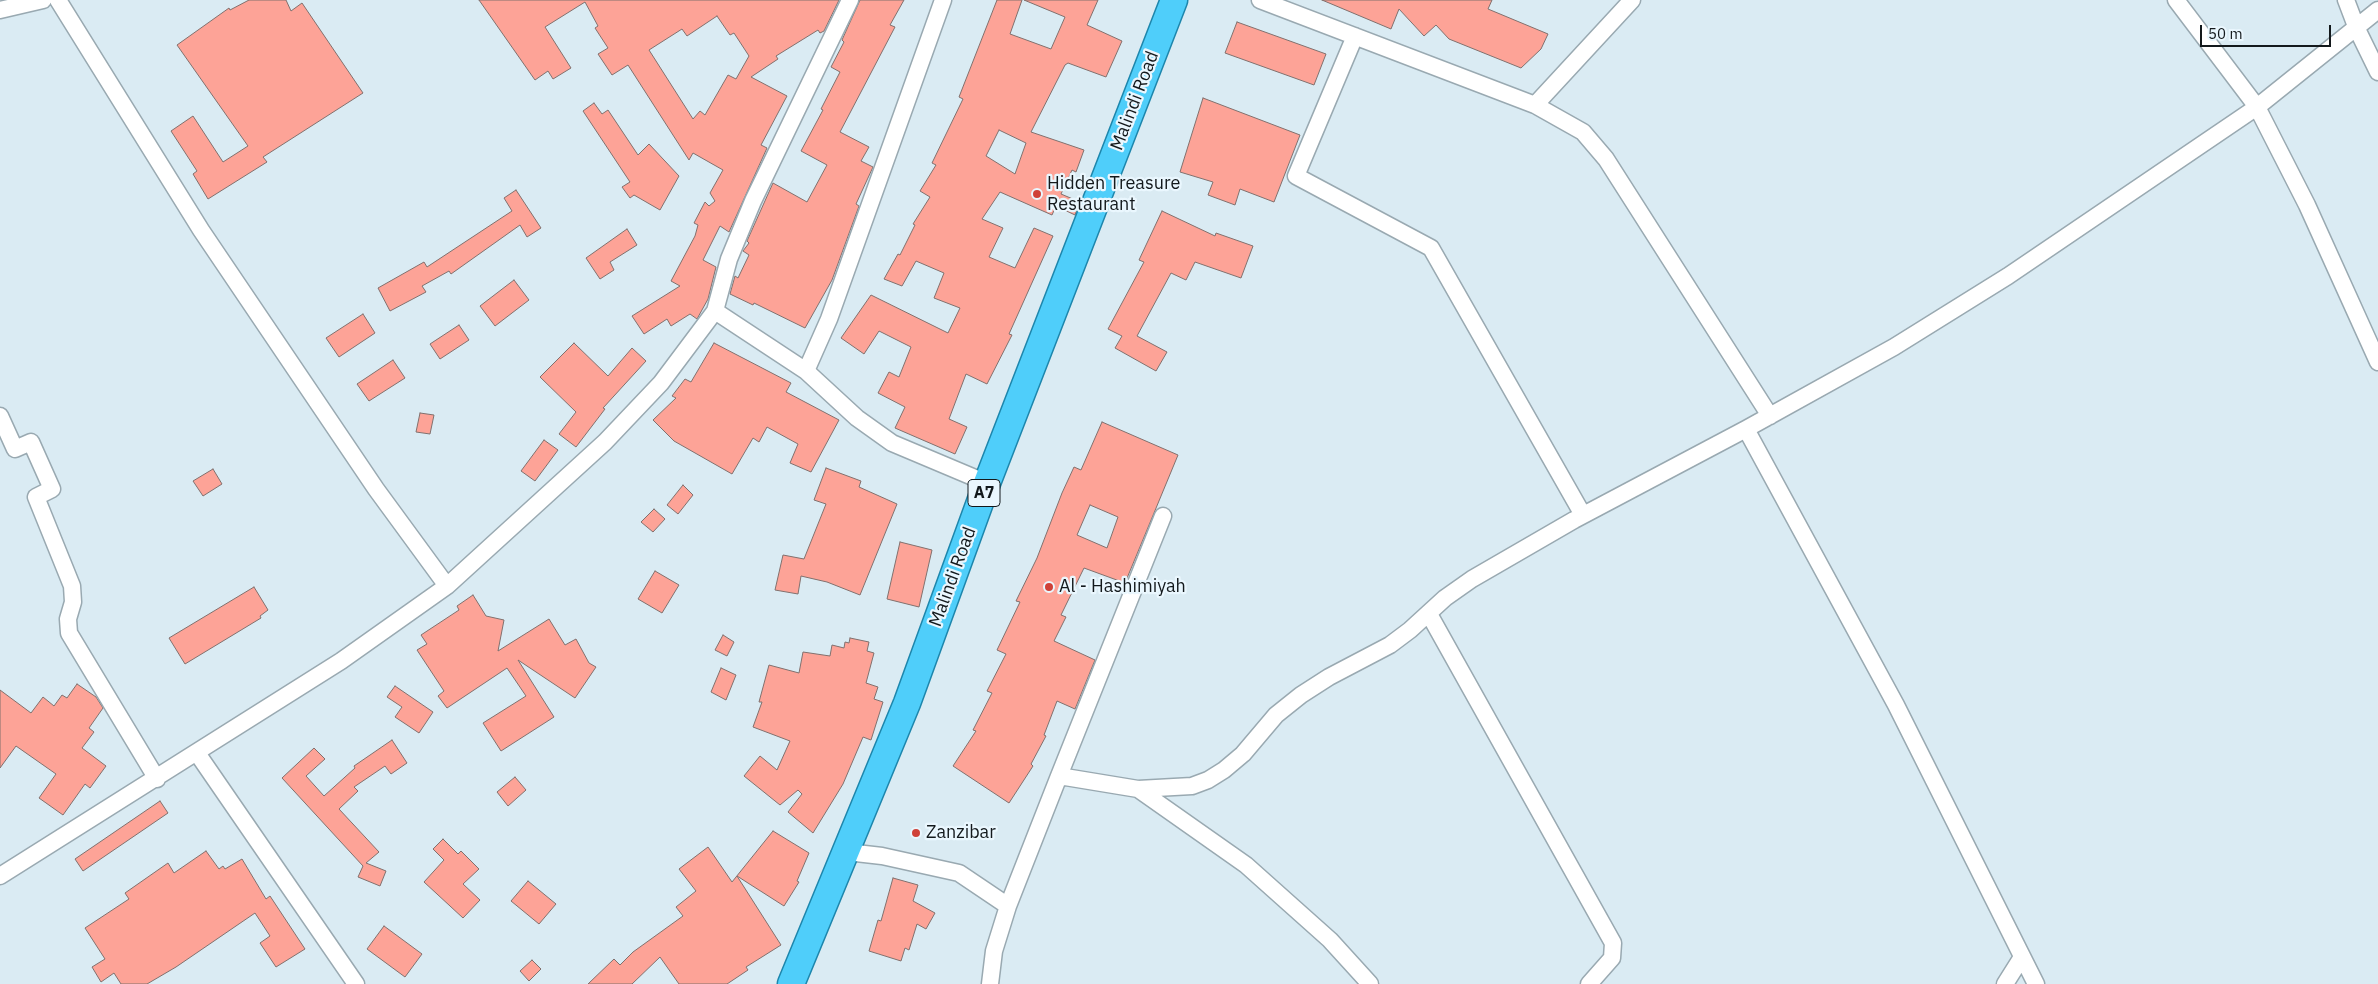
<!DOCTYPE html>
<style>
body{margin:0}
#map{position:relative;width:2378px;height:984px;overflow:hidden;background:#daebf3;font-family:"IBM Plex Sans",sans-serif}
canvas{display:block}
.scale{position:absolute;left:2200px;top:25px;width:131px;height:22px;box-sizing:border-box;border:2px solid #13191c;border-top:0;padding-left:6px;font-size:15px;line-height:18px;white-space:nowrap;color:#13191c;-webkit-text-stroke:4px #eaf7fe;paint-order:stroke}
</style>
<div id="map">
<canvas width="2378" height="984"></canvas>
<div class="scale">50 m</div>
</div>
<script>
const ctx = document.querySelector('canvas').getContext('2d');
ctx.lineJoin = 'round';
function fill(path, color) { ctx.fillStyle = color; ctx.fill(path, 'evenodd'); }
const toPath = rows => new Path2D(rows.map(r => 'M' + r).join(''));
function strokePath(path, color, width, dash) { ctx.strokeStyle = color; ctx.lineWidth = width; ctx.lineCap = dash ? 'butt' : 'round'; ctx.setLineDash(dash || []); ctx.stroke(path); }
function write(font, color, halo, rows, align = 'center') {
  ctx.font = font + ' "IBM Plex Sans",sans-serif'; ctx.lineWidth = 4.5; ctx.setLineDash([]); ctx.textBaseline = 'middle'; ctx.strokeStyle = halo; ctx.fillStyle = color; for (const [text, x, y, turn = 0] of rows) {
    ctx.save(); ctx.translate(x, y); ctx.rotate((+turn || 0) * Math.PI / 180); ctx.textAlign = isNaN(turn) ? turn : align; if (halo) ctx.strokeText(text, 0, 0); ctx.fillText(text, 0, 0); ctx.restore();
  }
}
const building = toPath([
 [249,0,286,0,291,11,302,3,363,93,263,157,267,162,208,199,193,174,197,171,171,131,193,116,223,162,248,146,177,45,229,8,230,10,249,0],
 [479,0,839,0,824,31,820,33,818,30,776,56,778,59,751,77,787,96,761,145,767,148,729,232,720,226,703,260,716,267,708,299,697,319,690,314,671,326,667,319,644,334,632,316,680,286,671,281,695,236,698,225,694,223,705,202,709,206,715,201,710,193,723,170,693,153,689,160,628,65,612,75,598,54,608,48,595,28,598,26,585,2,545,27,571,68,553,79,548,71,535,80,479,0],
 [717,16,730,35,734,33,749,56,736,79,728,75,705,115,700,111,693,119,649,50,682,29,687,36,717,16],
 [860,0,904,0,890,25,895,27,840,132,869,147,861,161,873,167,856,204,859,206,832,280,805,328,754,303,753,305,730,294,735,276,738,278,749,255,743,251,749,243,747,241,773,183,807,202,827,165,801,151,823,110,821,109,840,72,831,67,844,42,842,40,860,0],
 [997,0,1022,0,1010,34,1051,49,1065,17,1024,0,1098,0,1087,25,1122,41,1106,77,1068,63,1065,65,1031,132,1084,150,1076,172,1072,170,1061,194,1080,202,1075,215,1056,206,1052,215,1000,192,982,219,1003,228,989,257,1015,268,1034,228,1053,236,1009,334,1012,335,987,384,966,374,949,419,967,427,955,454,895,428,905,407,878,393,889,372,899,377,911,347,879,331,864,354,841,338,871,295,948,333,960,308,934,298,944,273,916,261,902,286,884,279,898,254,900,255,915,225,913,224,930,197,920,191,936,165,932,163,963,99,959,97,997,0],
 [999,130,1026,143,1015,174,986,156,999,130],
 [1322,0,1492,0,1488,9,1548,34,1541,49,1521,68,1449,39,1436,25,1424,36,1399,9,1391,29,1322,0],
 [1237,22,1326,54,1314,85,1225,53,1237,22],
 [1203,98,1300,135,1274,202,1240,189,1235,205,1208,195,1213,182,1180,172,1203,98],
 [594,103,602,114,608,110,638,155,649,144,679,176,660,210,634,195,630,198,622,187,630,182,583,111,594,103],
 [516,190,541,228,527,237,520,225,451,274,449,271,422,286,426,292,390,311,378,288,424,262,427,267,512,211,504,198,516,190],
 [1162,211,1215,236,1216,233,1253,246,1241,278,1195,262,1186,280,1171,273,1137,336,1167,352,1156,371,1115,348,1122,336,1108,329,1144,262,1139,260,1162,211],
 [627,229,637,245,610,262,614,270,600,279,586,258,627,229],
 [514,280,529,300,495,326,480,306,514,280],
 [363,314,375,333,339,357,326,338,363,314],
 [459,325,469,340,440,359,430,344,459,325],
 [574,343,608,376,632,348,646,361,603,408,605,409,576,447,559,434,576,412,540,377,574,343],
 [714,343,791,383,786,392,839,420,811,472,790,463,798,444,767,427,759,442,753,438,732,474,674,441,653,420,676,398,672,396,685,379,691,382,714,343],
 [393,360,405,378,369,401,357,384,393,360],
 [420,413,434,415,430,434,416,432,420,413],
 [1102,422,1178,455,1125,583,1084,568,1061,615,1066,617,1054,641,1095,660,1075,709,1057,701,1044,735,1046,736,1031,764,1033,766,1009,803,953,766,976,731,973,730,992,693,987,691,1006,654,997,650,1020,602,1016,601,1037,558,1062,493,1074,467,1081,470,1102,422],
 [1090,505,1118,517,1107,548,1077,535,1090,505],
 [544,440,558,450,535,481,521,471,544,440],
 [826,468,861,481,859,487,897,504,860,595,827,582,801,576,798,594,775,590,783,555,804,559,826,504,814,500,826,468],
 [213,469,222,484,203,496,193,481,213,469],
 [683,485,693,495,678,514,667,505,683,485],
 [654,509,665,519,653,532,641,522,654,509],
 [900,542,932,550,919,607,887,599,900,542],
 [655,571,679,585,662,613,638,599,655,571],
 [254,587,268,610,260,616,261,618,185,664,169,638,254,587],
 [473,595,486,616,504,620,498,651,549,619,565,645,576,639,589,663,596,667,575,698,518,660,554,717,501,751,483,723,526,696,507,668,447,708,438,696,444,691,417,650,427,644,421,635,459,610,457,606,473,595],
 [723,635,734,642,727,656,715,650,723,635],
 [850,638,869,642,867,651,874,653,866,683,878,687,874,699,883,702,871,740,863,737,843,784,813,833,788,812,802,794,798,790,780,805,744,776,760,756,777,770,790,741,753,727,762,702,759,702,769,665,799,673,803,652,830,656,832,645,844,648,845,642,849,643,850,638],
 [721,668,736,675,726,700,711,692,721,668],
 [77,684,96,697,103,708,89,728,94,732,82,748,106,766,90,788,85,784,63,815,39,798,56,774,16,746,0,768,0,690,31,713,43,697,54,706,62,695,67,698,77,684],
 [395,686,433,712,419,733,395,717,402,707,387,697,395,686],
 [392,740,407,763,391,774,385,766,354,787,358,791,339,809,379,852,366,863,386,871,380,886,358,877,363,866,282,778,314,748,325,759,306,776,324,796,355,768,354,766,392,740],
 [515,777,526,790,508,806,497,792,515,777],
 [160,801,168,813,83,871,75,859,160,801],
 [773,831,809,853,797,881,799,882,784,906,737,876,781,945,746,967,748,970,727,984,679,984,660,957,632,984,588,984,614,959,620,965,633,952,683,916,676,907,696,891,679,869,708,847,732,882,773,831],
 [443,839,458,854,461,851,479,869,463,884,480,900,463,918,424,882,444,860,433,849,443,839],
 [206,851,219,869,223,866,225,869,242,859,266,899,270,896,305,949,276,967,260,943,270,936,255,913,176,967,147,984,121,984,114,973,101,982,92,967,105,959,85,928,129,899,125,893,168,863,174,873,206,851],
 [893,878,918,885,913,901,935,913,926,929,917,924,909,950,905,948,901,961,869,951,878,920,881,921,893,878],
 [528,881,556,904,539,924,511,901,528,881],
 [384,926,422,954,405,977,367,949,384,926],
 [532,960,541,969,529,981,520,971,532,960]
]);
fill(building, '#fda397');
strokePath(building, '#81706d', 1);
const minor = toPath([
 [58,0,201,230,376,489,447,586],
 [1260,0,1535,105,1583,132,1606,159,1770,416],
 [2176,0,2257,107,2307,205,2378,362],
 [2346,0,2357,29,2378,72],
 [0,10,43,0],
 [1355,36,1296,176,1431,248,1583,515],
 [1535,105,1632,0],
 [715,311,806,371,857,418,892,443,987,483],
 [806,371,829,319,943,0],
 [0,416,15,449,31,442,52,489,36,497,72,586,73,602,68,619,69,633,157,779],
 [1746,429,1896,705,2036,984],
 [1429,614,1613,943,1612,958,1589,984],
 [197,753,356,984],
 [1059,776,1163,516],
 [1138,789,1246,865,1330,940,1370,984],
 [847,852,882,856,959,873,1008,906],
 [0,876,341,661,447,586,605,442,661,383,715,311,729,259,753,201,850,0],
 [990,984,994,951,1008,906,1059,776,1138,789,1192,786,1208,780,1224,770,1243,754,1276,715,1301,695,1329,677,1390,645,1410,630,1445,598,1472,579,1574,520,1746,429,1894,347,2008,276,2257,107,2378,10],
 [2005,984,2022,957]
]);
const trunk = toPath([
 [791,984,907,703,987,483,1174,0]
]);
strokePath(minor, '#99a9b1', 19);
strokePath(trunk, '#1d86ac', 29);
strokePath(minor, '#fff', 16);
strokePath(trunk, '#4fcefa', 26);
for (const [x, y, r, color] of [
 [1037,194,5,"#cf4138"],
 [1049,587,5,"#cf4138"],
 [916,833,5,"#cf4138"]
]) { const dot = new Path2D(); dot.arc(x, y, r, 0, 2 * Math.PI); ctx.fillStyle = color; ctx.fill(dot); strokePath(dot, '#eaf7fe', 2); }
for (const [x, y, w] of [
 [984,493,32]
]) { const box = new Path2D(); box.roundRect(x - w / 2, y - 13.5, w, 27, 4); ctx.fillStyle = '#eaf7fe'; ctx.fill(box); strokePath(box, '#13191c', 1); }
write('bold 16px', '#13191c', null, [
 ["A7",984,493]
]);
write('18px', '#13191c', '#eaf7fe', [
 ["Malindi Road",1135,101,-69],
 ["Malindi Road",953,577,-70]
]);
write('18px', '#13191c', '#eaf7fe', [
 ["Hidden Treasure",1047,184],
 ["Restaurant",1047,205],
 ["Al - Hashimiyah",1059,587],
 ["Zanzibar",926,833]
], 'left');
</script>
